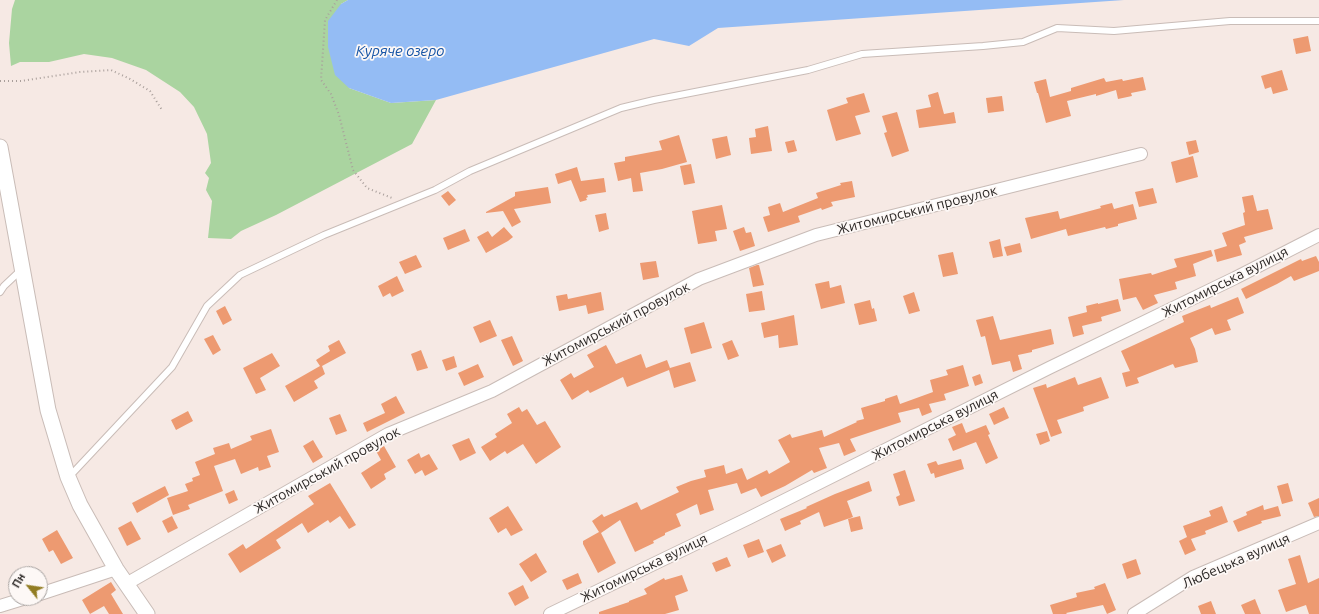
<!DOCTYPE html>
<meta charset="utf-8">
<style>
body{margin:0}
#map{position:relative;width:1319px;height:614px;overflow:hidden;background:#f6e9e4;font-family:Ubuntu,sans-serif}
canvas{display:block}
.north{position:absolute;left:8px;top:566px;width:40px;height:40px;box-sizing:border-box;background:#fdf8f6;border:1px solid #a9a4a2;border-radius:50%;rotate:300deg;font-size:11px;font-weight:700;line-height:16px;text-align:center;color:#2b2725}
.north::after{content:'';display:block;margin:auto;width:14px;height:18px;background:#927d23;clip-path:polygon(50% 0,100% 100%,50% 72%,0 100%)}
</style>
<div id="map">
<canvas width="1319" height="614"></canvas>
<div class="north">Пн</div>
</div>
<script>
const ctx = document.querySelector('canvas').getContext('2d');
ctx.lineJoin = 'round';
function fill(path, color) { ctx.fillStyle = color; ctx.fill(path, 'evenodd'); }
const toPath = rows => new Path2D(rows.map(r => 'M' + r).join(''));
function strokePath(path, color, width, dash) { ctx.strokeStyle = color; ctx.lineWidth = width; ctx.lineCap = dash ? 'butt' : 'round'; ctx.setLineDash(dash || []); ctx.stroke(path); }
function write(font, color, halo, rows, align = 'center') {
  ctx.font = font + ' Ubuntu,sans-serif'; ctx.lineWidth = 3.5; ctx.setLineDash([]); ctx.textBaseline = 'middle'; ctx.strokeStyle = halo; ctx.fillStyle = color; for (const [text, x, y, turn = 0] of rows) {
    ctx.save(); ctx.translate(x, y); ctx.rotate((+turn || 0) * Math.PI / 180); ctx.textAlign = isNaN(turn) ? turn : align; if (halo) ctx.strokeText(text, 0, 0); ctx.fillText(text, 0, 0); ctx.restore();
  }
}
fill(toPath([
 [15,0,348,0,341,4,349,88,391,103,436,100,412,144,276,215,241,231,231,239,208,238,212,201,206,190,209,178,205,173,211,163,207,134,194,107,180,92,146,70,112,58,84,54,49,62,20,62,11,66,9,43,12,9]
]), '#aad4a0');
fill(toPath([
 [348,0,1124,0,718,28,689,46,654,39,436,100,391,103,349,88,335,75,328,47,328,21,341,4]
]), '#94bcf4');
fill(toPath([
 [1308,36,1311,51,1296,54,1293,39],
 [1282,70,1288,90,1273,94,1271,87,1265,89,1261,76],
 [1143,77,1146,90,1131,93,1132,96,1118,99,1116,90,1096,96,1096,94,1067,101,1071,116,1046,123,1038,93,1037,93,1034,82,1046,79,1050,97,1071,91,1071,88,1104,78,1106,82,1122,79,1123,81],
 [938,92,944,114,954,112,956,123,919,128,916,110,931,107,928,95],
 [864,93,870,112,855,116,861,134,836,141,827,110,848,103,846,98],
 [1002,96,1004,111,988,113,986,98],
 [897,112,909,151,892,157,884,133,887,132,882,116],
 [768,126,772,151,751,154,749,138,756,137,755,129],
 [679,135,687,162,662,169,640,173,643,191,633,192,631,178,618,181,614,163,625,161,625,157,662,150,659,141],
 [727,136,731,155,716,159,712,139],
 [794,140,797,151,788,153,785,142],
 [1196,140,1199,152,1189,155,1186,142],
 [1193,156,1198,177,1176,183,1171,162],
 [691,164,695,183,684,185,680,166],
 [577,167,581,181,604,178,606,192,587,195,588,197,586,198,587,200,580,202,571,180,558,184,555,174],
 [852,181,855,197,831,202,833,206,822,210,821,208,798,216,800,222,768,232,763,217,770,215,768,207,780,203,783,212,818,198,816,193,841,185,840,183],
 [548,187,551,203,514,209,521,222,512,227,503,211,486,213,486,212,515,196,515,192],
 [1153,188,1157,203,1139,207,1135,192],
 [448,191,456,200,449,206,441,196],
 [1253,195,1257,211,1268,209,1273,229,1244,237,1246,242,1239,245,1242,255,1217,262,1214,250,1227,246,1222,233,1245,225,1243,213,1245,212,1242,197],
 [1112,203,1114,209,1133,204,1137,219,1118,224,1118,226,1106,229,1105,227,1068,236,1066,229,1031,239,1025,218,1058,211,1060,219,1101,208,1100,206],
 [722,205,727,229,715,231,717,241,698,244,692,211],
 [606,213,609,229,599,232,595,215],
 [504,227,513,237,508,241,486,253,477,237,488,231,492,237],
 [744,227,746,233,751,232,755,246,740,251,733,231],
 [465,229,470,241,448,250,443,238],
 [1000,239,1003,256,993,258,989,242],
 [1020,243,1022,252,1007,256,1004,247],
 [1211,250,1213,256,1193,264,1196,276,1175,282,1177,289,1154,295,1158,303,1143,310,1136,297,1123,300,1119,279,1151,273,1152,275,1177,267,1174,259],
 [953,252,958,274,943,277,938,255],
 [416,255,422,267,405,274,399,262],
 [1316,256,1319,262,1319,271,1294,281,1291,276,1277,284,1246,299,1241,289,1301,259,1302,261],
 [656,261,659,277,643,280,640,263],
 [757,265,759,265,764,285,753,287,749,268],
 [397,276,404,291,392,297,390,293,383,297,378,286],
 [829,281,830,288,841,285,845,303,821,309,815,284],
 [762,291,765,310,749,312,746,294],
 [601,292,604,310,588,314,586,305,559,311,556,296,567,294,568,299],
 [914,292,920,311,909,314,903,296],
 [1238,297,1244,313,1227,320,1231,330,1215,335,1212,328,1190,338,1195,349,1198,362,1175,368,1173,364,1137,378,1139,383,1126,387,1122,373,1130,371,1121,351,1184,322,1182,316,1210,305,1211,308],
 [1118,299,1121,311,1101,317,1102,321,1082,326,1084,334,1073,337,1068,317,1087,312,1086,306,1098,303,1098,304],
 [870,300,872,309,874,308,877,321,859,325,854,304],
 [225,306,232,320,223,325,216,311],
 [794,315,798,345,779,348,778,335,764,338,761,323],
 [993,316,1000,340,1051,329,1054,344,1032,350,1032,352,1018,355,1022,369,1013,372,1010,361,992,365,985,336,981,337,976,320],
 [490,320,497,336,480,343,473,327],
 [704,322,712,348,691,354,684,328],
 [213,335,221,350,213,355,204,339],
 [512,336,523,361,513,366,501,340],
 [339,340,346,353,322,366,325,374,314,381,318,388,294,402,285,386,320,366,316,360,330,351,328,346],
 [732,340,739,356,728,360,722,344],
 [606,345,616,364,641,354,646,368,667,360,670,368,690,362,696,381,674,388,669,370,627,387,623,377,590,393,588,390,572,400,560,380,571,373,574,378,594,367,587,355],
 [421,350,428,368,417,371,411,354],
 [272,353,280,366,260,378,266,390,256,394,243,368],
 [454,356,457,367,446,371,442,360],
 [478,364,484,377,464,386,458,373],
 [963,365,969,386,944,394,946,400,929,404,932,412,922,416,919,408,898,413,901,422,850,439,856,451,844,456,839,443,819,448,827,468,814,473,812,470,785,486,761,497,756,488,741,494,737,483,708,490,714,510,700,515,697,504,676,514,681,526,665,533,665,535,653,541,654,543,635,552,620,520,601,533,616,563,598,573,583,544,583,541,599,532,592,521,602,514,604,517,637,502,641,510,679,492,676,487,691,481,706,477,704,470,724,465,726,474,742,468,747,480,767,470,769,474,790,462,778,440,790,434,792,438,822,430,824,437,857,422,856,421,864,419,861,408,885,401,885,399,897,395,900,404,933,392,930,380,948,375,946,370],
 [980,374,983,383,975,386,972,377],
 [1075,377,1078,385,1101,377,1109,398,1083,407,1084,411,1057,420,1062,433,1051,437,1033,388,1046,384,1047,388],
 [396,396,405,413,367,432,363,423,385,413,381,404],
 [519,407,522,412,527,409,537,425,545,421,561,447,536,464,523,444,507,454,505,451,490,461,481,447,497,437,495,434,512,423,507,414],
 [1004,407,1009,418,994,425,989,414],
 [188,411,193,421,176,430,171,420],
 [340,414,347,431,336,435,329,418],
 [962,423,966,433,986,425,990,434,988,435,998,458,986,464,976,442,953,451,948,439,956,435,952,427],
 [271,429,279,452,267,456,271,467,259,471,258,467,241,474,235,459,214,466,223,491,188,505,190,509,173,515,167,498,188,491,185,484,193,481,192,478,200,475,195,462,215,454,213,448,229,443,231,449,252,440,250,436],
 [1047,431,1050,441,1040,445,1036,434],
 [469,438,476,453,460,461,452,445],
 [313,440,323,457,313,463,303,446],
 [384,446,396,467,384,474,386,479,371,489,361,473,381,460,376,451],
 [419,453,421,458,429,454,438,469,425,476,422,470,415,474,407,460],
 [961,459,964,469,935,478,934,473,931,474,927,464,936,461,938,465],
 [905,470,915,501,899,506,896,497,900,495,893,474],
 [869,481,872,491,847,501,853,517,824,527,819,512,800,521,801,524,785,531,780,519,807,508,806,507,835,494],
 [330,483,356,525,349,529,340,516,330,523,328,520,308,533,302,523,276,540,281,548,240,573,228,554,243,544,246,549,314,504,308,496],
 [1288,483,1293,501,1282,504,1277,486],
 [165,486,169,495,137,513,132,503],
 [234,490,238,500,229,504,225,494],
 [1319,498,1319,516,1314,517,1308,503],
 [1263,505,1264,510,1278,506,1281,516,1261,521,1262,523,1238,532,1233,521,1247,515,1246,512],
 [508,506,523,530,511,536,506,528,498,533,489,518],
 [1222,506,1228,522,1205,531,1206,534,1191,539,1196,550,1185,555,1179,541,1187,537,1183,526,1211,516,1209,511],
 [172,516,178,528,168,533,162,521],
 [860,516,863,529,851,532,848,519],
 [131,521,141,539,127,546,118,528],
 [57,530,73,558,61,564,53,550,49,552,42,539],
 [759,539,764,552,748,558,743,545],
 [781,544,786,556,772,563,766,550],
 [536,553,547,572,531,582,519,564],
 [1300,555,1308,583,1319,578,1319,614,1309,614,1306,605,1286,612,1278,590,1296,584,1288,559],
 [727,557,731,566,716,572,712,563],
 [1136,559,1141,574,1127,579,1122,564],
 [578,573,582,583,567,590,562,580],
 [682,575,688,591,675,596,679,610,665,614,599,614,599,612,629,602,629,601,647,594,644,589,664,578,665,580],
 [111,582,116,590,111,594,123,614,109,614,104,606,90,614,82,600],
 [1105,583,1116,610,1107,614,1103,605,1066,613,1067,614,1053,614,1050,605,1077,597,1076,593,1095,589,1094,587],
 [523,585,529,598,515,606,508,593],
 [1255,599,1261,614,1245,614,1241,605],
 [1211,601,1216,614,1201,614,1198,606]
]), '#ed9a71');
const service = toPath([
 [0,292,4,286,21,270],
 [69,477,172,367,207,306,240,275,324,235,435,190,470,171,621,108,654,100,808,70,862,54,983,46,1023,42,1057,28,1114,31,1230,21,1319,21]
]);
const minor = toPath([
 [126,584,388,434,492,391,699,279,816,235,1141,154],
 [40,594,116,569],
 [0,606,26,598],
 [550,614,749,518,1049,368,1235,278,1319,235],
 [1134,614,1193,577,1319,523]
]);
const tertiary = toPath([
 [0,147,48,410,68,477,80,505,116,569,147,614]
]);
strokePath(service, '#c9bcb7', 8);
strokePath(minor, '#c9bcb7', 14);
strokePath(tertiary, '#c9bcb7', 17);
strokePath(toPath([
 [337,0,325,20,321,80,331,94,339,115,353,170,367,188,392,198],
 [0,81,21,81,80,72,111,70,130,79,150,91,162,110]
]), '#a99f9b', 2, [1, 3]);
strokePath(service, '#fff', 6);
strokePath(minor, '#fff', 12);
strokePath(tertiary, '#fff', 15);
write('14px', '#2b2725', '#fdf8f6', [
 ["Житомирський провулок",917,210,-14],
 ["Житомирська вулиця",1225,282,-27],
 ["Житомирський провулок",616,324,-28],
 ["Житомирська вулиця",935,425,-27],
 ["Житомирський провулок",327,470,-29],
 ["Любецька вулиця",1236,561,-24],
 ["Житомирська вулиця",644,568,-26]
]);
write('italic 15px', '#1755a6', '#fdf8f6', [
 ["Куряче озеро",400,51]
]);
</script>
